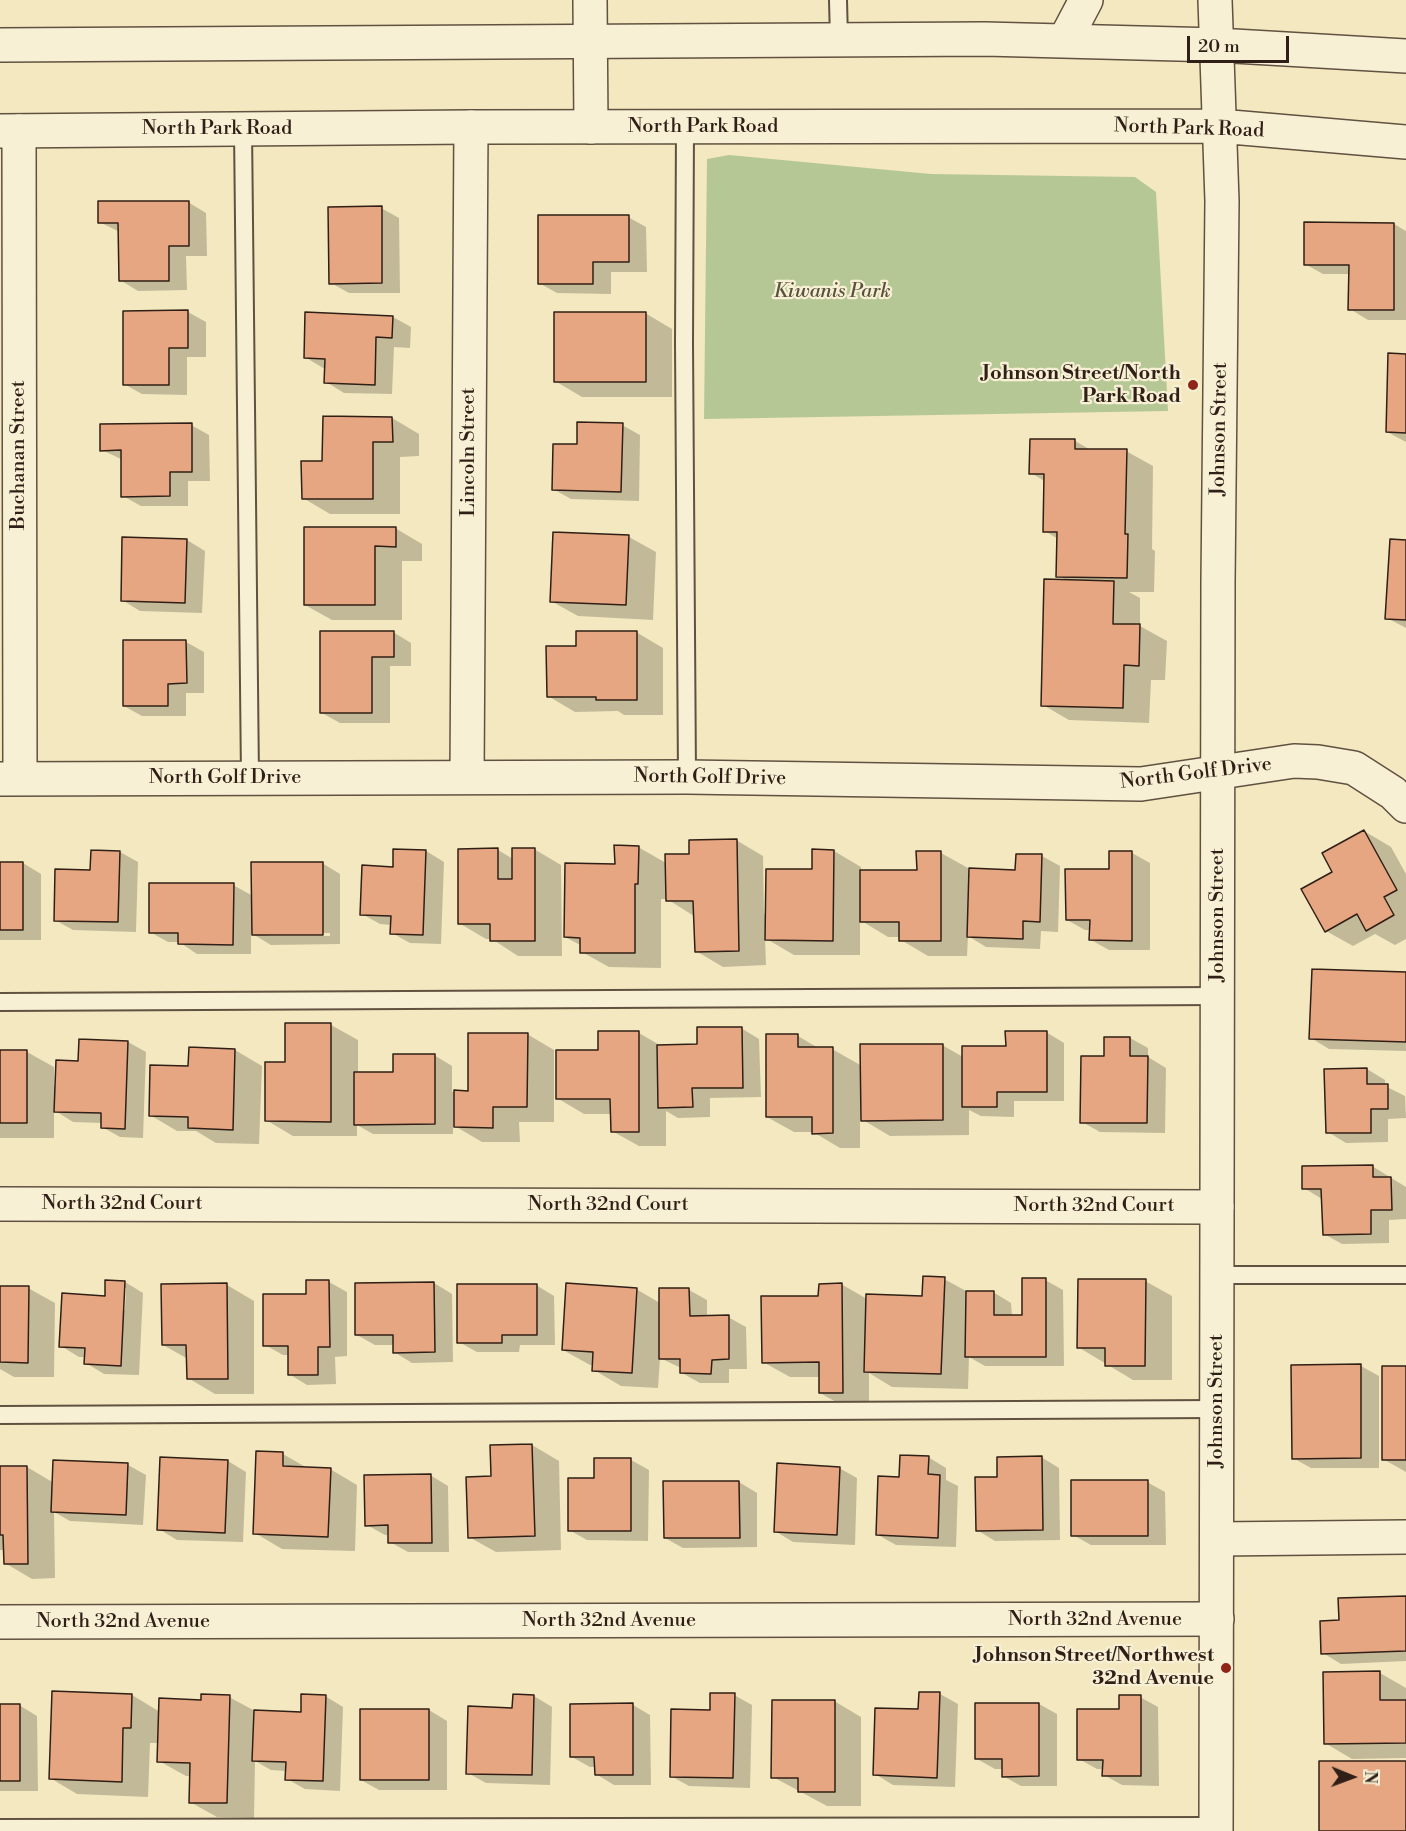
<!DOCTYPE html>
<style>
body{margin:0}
#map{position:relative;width:1406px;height:1831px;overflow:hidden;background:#f3e8bf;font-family:"Libre Bodoni",serif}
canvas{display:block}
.north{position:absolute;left:1322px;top:1747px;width:60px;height:60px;-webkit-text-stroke:4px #f7f0d5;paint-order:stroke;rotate:91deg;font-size:16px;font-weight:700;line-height:24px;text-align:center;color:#301f16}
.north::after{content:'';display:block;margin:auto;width:21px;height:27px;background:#301f16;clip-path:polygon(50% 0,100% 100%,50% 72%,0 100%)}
.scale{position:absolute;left:1187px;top:36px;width:102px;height:27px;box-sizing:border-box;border:3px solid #301f16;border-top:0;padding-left:8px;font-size:18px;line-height:21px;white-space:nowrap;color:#301f16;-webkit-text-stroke:4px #f7f0d5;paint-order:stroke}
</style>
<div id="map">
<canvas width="1406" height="1831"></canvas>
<div class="north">N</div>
<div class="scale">20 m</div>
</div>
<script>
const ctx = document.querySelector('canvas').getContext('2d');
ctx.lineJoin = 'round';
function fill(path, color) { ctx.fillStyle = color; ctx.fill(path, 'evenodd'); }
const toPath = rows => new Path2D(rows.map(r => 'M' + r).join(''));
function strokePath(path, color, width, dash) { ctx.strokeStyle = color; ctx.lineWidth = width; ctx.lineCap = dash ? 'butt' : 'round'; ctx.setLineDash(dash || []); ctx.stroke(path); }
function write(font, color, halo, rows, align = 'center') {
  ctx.font = font + ' "Libre Bodoni",serif'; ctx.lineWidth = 4.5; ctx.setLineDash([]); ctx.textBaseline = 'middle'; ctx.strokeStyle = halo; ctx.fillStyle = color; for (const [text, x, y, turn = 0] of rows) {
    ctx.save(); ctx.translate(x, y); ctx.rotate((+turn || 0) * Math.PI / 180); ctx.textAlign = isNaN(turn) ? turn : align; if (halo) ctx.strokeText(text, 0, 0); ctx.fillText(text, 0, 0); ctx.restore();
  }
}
fill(toPath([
 [729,155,931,174,1135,177,1156,192,1168,411,704,419,707,159]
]), '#b6c796');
fill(toPath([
 [188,202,206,213,207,256,186,256,187,290,138,291,120,280,120,232,99,222],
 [381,208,399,218,400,293,349,293,331,283],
 [628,217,646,227,647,272,611,272,611,294,557,293,539,283],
 [1394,224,1406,231,1406,320,1368,320,1350,309,1350,274,1323,274,1305,264],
 [188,312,206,322,206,357,187,357,187,395,142,394,124,384],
 [645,313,672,329,672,397,582,397,555,381],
 [393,317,411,327,410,348,394,347,392,394,344,393,326,382,326,368,323,368,305,357],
 [1406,355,1406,442,1387,432],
 [392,418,419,434,419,456,400,457,400,514,330,514,303,498,324,462],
 [191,425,209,435,210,481,188,481,188,506,141,506,123,496,123,460,102,450],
 [622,425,640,435,639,501,571,499,553,489,579,446],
 [1075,441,1091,450,1126,451,1153,466,1152,549,1155,551,1154,592,1129,592,1140,598,1140,626,1167,641,1165,680,1151,680,1149,723,1069,720,1043,705,1068,581,1058,576,1058,539,1045,531,1046,482,1031,473],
 [395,528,422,544,422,561,402,561,402,620,332,620,305,605],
 [555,533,629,537,656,552,653,620,578,616,551,601],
 [187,540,205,551,202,613,140,611,122,600],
 [1406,541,1406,628,1387,618],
 [393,632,411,643,411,666,390,666,390,723,340,723,322,713],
 [636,632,663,648,663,715,624,715,618,711,575,712,548,696],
 [186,642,204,652,204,693,186,693,186,716,142,716,124,706],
 [1364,831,1391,847,1406,874,1406,939,1395,945,1375,934,1353,946,1326,931,1334,873],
 [736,840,763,856,764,914,767,914,834,851,861,867,861,872,918,872,941,853,968,868,968,870,1017,872,1017,855,1042,856,1060,866,1058,932,1041,931,1040,949,986,947,968,936,967,956,928,956,901,940,901,937,888,937,860,920,860,955,794,955,765,938,766,965,723,967,696,951,694,916,667,899,661,899,661,968,609,967,582,952,582,946,565,937,616,865,638,847,666,863],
 [534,849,561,865,562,956,518,956,492,939,486,939,459,923,498,850,513,859],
 [426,851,444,862,441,944,410,943,392,933,392,925,380,924,362,914,394,868],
 [120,852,138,862,136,932,73,930,55,920,92,872],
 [1132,853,1150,863,1150,950,1109,950,1091,940,1091,930,1085,930,1067,920,1111,870],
 [0,863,23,863,41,874,41,940,0,940],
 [322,863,340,874,340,944,271,945,251,933,251,954,197,954,179,942,168,942,150,932,233,885,253,896],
 [269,933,330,933,330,936,269,936],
 [1406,974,1406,1051,1329,1049,1311,1038],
 [331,1025,358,1040,358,1073,394,1073,434,1055,452,1066,452,1092,470,1092,527,1034,554,1050,554,1122,519,1122,520,1142,482,1142,453,1125,453,1134,373,1134,357,1125,357,1136,293,1136,266,1120,287,1064],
 [741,1028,759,1039,761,1097,710,1098,710,1117,678,1118,666,1111,666,1146,639,1146,612,1131,612,1114,584,1114,557,1098,639,1033,663,1047,699,1046],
 [1046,1032,1064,1043,1064,1101,1014,1101,1014,1117,981,1116,969,1110,969,1135,890,1136,863,1120,862,1104,860,1104,860,1148,840,1148,813,1132,794,1132,767,1117,767,1036,798,1036,820,1049,832,1049,862,1066,942,1045,963,1057,1007,1048],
 [1130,1038,1148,1048,1148,1057,1166,1068,1165,1133,1100,1132,1082,1122,1106,1057],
 [128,1042,146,1052,143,1138,120,1137,102,1127,102,1123,73,1122,54,1110,54,1138,0,1138,0,1052,27,1052,54,1067,54,1086,56,1086,80,1062],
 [190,1049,235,1050,262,1066,259,1144,216,1143,196,1131,177,1131,150,1115,189,1068],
 [1367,1069,1385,1080,1385,1086,1405,1096,1406,1118,1388,1119,1388,1142,1346,1143,1328,1132],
 [1372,1166,1406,1187,1406,1219,1389,1220,1389,1243,1342,1244,1324,1234,1322,1199,1304,1188],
 [944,1279,968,1292,993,1292,1011,1303,1012,1317,1024,1317,1045,1280,1063,1290,1064,1366,985,1366,969,1357,968,1389,892,1387,869,1373,869,1408,847,1408,820,1393,820,1377,790,1377,763,1362,820,1297,841,1284,867,1299,924,1297],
 [1145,1281,1172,1296,1172,1380,1133,1380,1078,1347],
 [125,1282,143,1293,139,1375,104,1374,86,1363,86,1357,79,1357,61,1346,107,1297],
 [123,1288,126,1288,125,1310,123,1310],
 [329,1282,347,1292,347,1356,335,1357,336,1384,307,1385,289,1374,289,1355,283,1355,265,1345,308,1296],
 [434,1283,452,1294,453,1362,412,1363,394,1352,394,1345,375,1345,357,1335],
 [227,1285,254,1301,254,1394,215,1394,188,1378,188,1359,163,1345],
 [536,1285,554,1296,555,1345,520,1345,519,1352,477,1352,459,1342],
 [0,1287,28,1288,55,1303,54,1377,14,1377,0,1369],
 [636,1289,660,1303,689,1290,707,1300,707,1317,728,1317,746,1327,747,1369,729,1369,729,1383,700,1383,682,1373,681,1368,660,1358,658,1388,621,1386,594,1370,594,1365,590,1365,563,1350],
 [1361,1366,1379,1376,1379,1468,1311,1468,1293,1458],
 [1406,1367,1406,1472,1383,1459],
 [532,1445,559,1461,561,1550,496,1552,469,1537,492,1478],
 [258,1453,283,1454,309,1469,330,1469,357,1485,355,1551,282,1549,255,1533],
 [928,1457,946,1468,946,1480,958,1486,956,1547,896,1545,878,1535,901,1478],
 [1041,1457,1059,1468,1060,1540,995,1541,977,1530],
 [631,1460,649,1470,648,1541,587,1540,569,1530,596,1480],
 [228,1461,246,1472,243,1542,177,1540,159,1529],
 [128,1465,146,1475,143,1525,70,1521,54,1512,55,1578,32,1579,5,1563,5,1550,0,1550,0,1468,27,1467,54,1483],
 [839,1468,857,1478,855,1545,793,1542,775,1531],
 [430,1475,448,1486,449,1552,408,1552,390,1542,389,1535,385,1535,367,1525],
 [739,1482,757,1493,757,1547,683,1548,665,1538],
 [1147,1482,1165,1492,1166,1545,1091,1545,1073,1535],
 [1406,1597,1406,1661,1341,1664,1323,1653,1341,1621],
 [1380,1673,1406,1688,1406,1758,1352,1759,1325,1743],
 [940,1694,958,1704,955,1787,893,1785,875,1774,919,1711],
 [132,1695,160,1712,229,1697,255,1711,302,1713,325,1696,343,1707,340,1791,305,1789,287,1779,287,1771,271,1770,255,1761,254,1818,217,1817,190,1802,191,1776,186,1776,159,1761,159,1743,150,1743,148,1797,77,1794,50,1778],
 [734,1695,752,1705,750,1788,689,1786,671,1776,711,1712],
 [534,1696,552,1707,550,1785,486,1783,468,1773,513,1709],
 [1140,1697,1158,1707,1159,1786,1122,1785,1104,1775,1104,1769,1097,1769,1079,1759,1120,1711],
 [834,1701,861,1717,861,1806,827,1806,773,1777],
 [1039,1704,1057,1714,1057,1786,1021,1786,1003,1776,1003,1769,995,1769,977,1759],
 [0,1705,19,1705,37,1716,38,1791,0,1791],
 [633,1705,650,1715,651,1785,614,1785,596,1774,596,1767,590,1767,572,1757],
 [361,1710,429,1710,447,1721,447,1790,379,1790,361,1780]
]), '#0003');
const building = toPath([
 [98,201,189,201,189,246,169,246,169,281,119,281,118,223,98,223,98,201],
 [382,206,382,283,329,284,328,207,382,206],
 [538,215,629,215,629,262,593,262,593,284,538,284,538,215],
 [1304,222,1394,223,1394,310,1348,310,1349,265,1304,265,1304,222],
 [188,310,188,348,169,348,169,385,123,385,123,311,188,310],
 [305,312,393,316,392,338,376,337,375,385,324,383,325,359,304,358,305,312],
 [554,312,646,312,646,382,554,382,554,312],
 [1388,353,1406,354,1406,433,1386,432,1388,353],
 [323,416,392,417,393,442,373,442,373,499,302,499,301,461,322,461,323,416],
 [577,422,623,423,621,492,552,490,553,444,577,444,577,422],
 [192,423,192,472,170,472,170,496,121,497,121,450,100,451,100,424,192,423],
 [1030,439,1075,439,1075,449,1127,449,1125,534,1128,534,1127,578,1056,577,1057,532,1043,532,1044,474,1029,474,1030,439],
 [304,527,396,527,396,547,375,546,375,605,304,605,304,527],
 [553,532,629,535,626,605,550,602,553,532],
 [122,537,187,539,185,603,121,601,122,537],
 [1390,539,1406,540,1406,620,1385,619,1390,539],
 [1044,579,1114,581,1113,624,1140,624,1139,666,1124,665,1123,708,1041,706,1044,579],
 [320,631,394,631,394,657,372,657,372,713,320,713,320,631],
 [576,631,637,631,637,700,596,700,596,697,547,697,546,646,576,646,576,631],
 [123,640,186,640,187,683,168,684,168,706,123,706,123,640],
 [1364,830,1397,890,1384,897,1394,915,1366,931,1357,914,1325,932,1301,889,1332,872,1322,853,1364,830],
 [737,839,739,951,695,952,693,901,666,901,665,854,689,854,689,840,737,839],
 [614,845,639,846,638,884,635,884,635,953,580,953,580,938,564,937,565,863,615,864,614,845],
 [498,848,498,879,512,879,512,848,535,848,535,941,490,941,490,924,458,924,458,849,498,848],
 [393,849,426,850,423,935,390,934,391,916,360,915,362,865,393,867,393,849],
 [812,849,834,850,833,941,765,940,766,869,812,869,812,849],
 [91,850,120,851,118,922,54,921,55,869,90,870,91,850],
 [916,851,941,851,941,941,899,941,899,922,860,922,860,870,917,870,916,851],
 [1109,851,1132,851,1132,941,1089,940,1090,920,1066,920,1065,869,1109,869,1109,851],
 [1016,854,1042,854,1040,922,1023,921,1023,939,967,937,969,868,1015,870,1016,854],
 [0,862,23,862,23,930,0,930,0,862],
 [251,862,323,862,323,935,252,935,251,862],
 [149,883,234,883,233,945,178,944,178,933,149,933,149,883],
 [1312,969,1406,972,1406,1042,1309,1039,1312,969],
 [285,1023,331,1023,331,1122,265,1121,265,1062,285,1062,285,1023],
 [697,1027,742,1027,743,1088,692,1088,693,1107,658,1108,657,1045,697,1044,697,1027],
 [598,1031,639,1031,639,1132,611,1132,610,1099,556,1099,556,1050,598,1050,598,1031],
 [1005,1031,1047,1031,1047,1092,997,1092,997,1107,962,1107,962,1046,1006,1046,1005,1031],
 [468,1033,528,1033,527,1107,493,1107,493,1128,454,1127,454,1090,468,1091,468,1033],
 [766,1034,798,1034,798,1047,833,1047,833,1133,812,1134,812,1117,766,1117,766,1034],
 [1104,1037,1130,1037,1130,1056,1148,1056,1147,1123,1080,1123,1081,1056,1104,1056,1104,1037],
 [79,1039,128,1041,125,1129,101,1128,101,1113,54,1112,56,1060,78,1061,79,1039],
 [860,1044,943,1044,943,1120,861,1121,860,1044],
 [189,1047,235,1049,233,1130,188,1128,188,1117,149,1116,150,1065,188,1066,189,1047],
 [0,1050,27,1050,27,1123,0,1123,0,1050],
 [393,1054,435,1054,435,1124,354,1125,354,1072,393,1072,393,1054],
 [1367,1068,1367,1084,1388,1084,1388,1109,1371,1109,1371,1133,1326,1133,1324,1069,1367,1068],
 [1373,1165,1373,1177,1391,1177,1392,1210,1371,1210,1371,1234,1323,1235,1321,1189,1302,1189,1302,1166,1373,1165],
 [923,1276,945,1277,941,1374,864,1372,866,1294,922,1296,923,1276],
 [1022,1278,1046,1278,1046,1357,965,1357,966,1291,994,1291,994,1315,1022,1315,1022,1278],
 [1078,1279,1146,1279,1145,1366,1105,1366,1105,1348,1077,1348,1078,1279],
 [105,1280,125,1281,121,1366,84,1364,85,1348,59,1347,62,1293,105,1296,105,1280],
 [306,1280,329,1280,330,1347,318,1347,318,1375,288,1375,288,1346,263,1346,263,1294,306,1294,306,1280],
 [434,1282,435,1352,393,1353,393,1335,355,1335,355,1283,434,1282],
 [227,1283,228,1379,187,1379,186,1345,162,1345,161,1284,227,1283],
 [566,1283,637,1288,632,1373,592,1371,593,1352,562,1350,566,1283],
 [842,1283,843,1393,819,1393,819,1362,762,1363,761,1296,818,1296,819,1284,842,1283],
 [457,1284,537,1284,537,1335,502,1335,502,1343,457,1343,457,1284],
 [0,1286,29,1286,28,1363,0,1362,0,1286],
 [659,1288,689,1288,690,1316,729,1315,729,1359,712,1360,711,1374,680,1373,680,1359,659,1359,659,1288],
 [1361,1364,1361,1458,1292,1459,1291,1365,1361,1364],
 [1382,1366,1406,1366,1406,1460,1382,1460,1382,1366],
 [532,1444,535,1536,468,1538,466,1477,491,1476,490,1445,532,1444],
 [256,1451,283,1452,283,1466,331,1468,328,1537,253,1534,256,1451],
 [900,1455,929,1456,928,1474,940,1475,938,1538,876,1535,878,1476,899,1477,900,1455],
 [1042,1456,1043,1530,976,1531,975,1477,997,1477,997,1457,1042,1456],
 [160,1457,228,1460,225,1533,157,1530,160,1457],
 [594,1458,631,1458,631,1531,568,1531,568,1478,594,1478,594,1458],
 [53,1460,128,1463,126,1515,51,1512,53,1460],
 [777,1463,840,1467,837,1535,774,1532,777,1463],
 [0,1466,27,1466,28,1564,4,1564,3,1535,0,1535,0,1466],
 [431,1474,432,1543,388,1543,388,1525,365,1526,364,1475,431,1474],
 [1071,1480,1148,1480,1148,1536,1071,1536,1071,1480],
 [663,1481,739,1481,740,1538,664,1538,663,1481],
 [1406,1596,1406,1651,1321,1654,1320,1621,1339,1620,1338,1598,1406,1596],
 [1380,1671,1380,1700,1406,1700,1406,1743,1324,1744,1323,1672,1380,1671],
 [52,1691,132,1694,131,1728,123,1728,122,1782,49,1779,52,1691],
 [919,1692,940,1692,937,1778,873,1775,875,1708,918,1709,919,1692],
 [710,1693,735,1693,733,1778,670,1777,671,1709,710,1710,710,1693],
 [201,1694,230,1695,227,1803,189,1803,190,1763,157,1762,159,1698,201,1700,201,1694],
 [301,1694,326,1695,323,1781,285,1780,286,1762,252,1761,254,1710,301,1712,301,1694],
 [513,1694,534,1695,532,1775,466,1774,468,1706,512,1708,513,1694],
 [1119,1695,1141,1695,1141,1776,1102,1776,1103,1760,1077,1760,1077,1709,1119,1709,1119,1695],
 [772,1700,835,1700,835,1792,798,1792,798,1778,771,1778,772,1700],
 [633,1703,633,1775,595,1775,594,1757,570,1757,570,1704,633,1703],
 [975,1703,1039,1703,1039,1776,1002,1777,1002,1759,975,1759,975,1703],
 [0,1704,20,1704,20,1781,0,1781,0,1704],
 [360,1709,429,1709,429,1780,360,1780,360,1709],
 [1319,1761,1406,1761,1406,1831,1319,1831,1319,1761]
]);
fill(building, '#e6a681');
strokePath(building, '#301f16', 1.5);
const service = toPath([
 [838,0,839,39],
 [685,127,684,343,687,777],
 [243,129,250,777],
 [0,1002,1218,996],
 [1217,1275,1406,1275],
 [0,1415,1217,1409],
 [0,1828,1216,1826]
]);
const minor = toPath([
 [590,0,591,127],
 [1065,40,1086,0],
 [19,131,20,779],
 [467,777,471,127],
 [0,779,687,777,1141,784,1294,761,1318,762,1354,768,1393,793,1406,806],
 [0,1204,1217,1207],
 [1217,1539,1406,1537],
 [0,1622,1217,1619]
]);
const tertiary = toPath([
 [1215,0,1222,201,1218,581,1216,1831],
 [0,45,985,39,1217,45,1406,56],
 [0,131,471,127,1219,126,1406,142]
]);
strokePath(service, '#615140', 20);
strokePath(minor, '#615140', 36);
strokePath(tertiary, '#615140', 36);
strokePath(service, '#f7f0d5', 16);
strokePath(minor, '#f7f0d5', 33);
strokePath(tertiary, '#f7f0d5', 33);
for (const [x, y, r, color] of [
 [1193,385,6,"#8f2418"],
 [1226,1668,6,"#8f2418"]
]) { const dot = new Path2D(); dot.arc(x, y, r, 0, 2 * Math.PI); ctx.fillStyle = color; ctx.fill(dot); strokePath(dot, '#f7f0d5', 2); }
write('20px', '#301f16', '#f7f0d5', [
 ["North Park Road",703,127],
 ["North Park Road",217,129],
 ["North Park Road",1189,129,2],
 ["Johnson Street",1220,429,-89],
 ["Lincoln Street",469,452,-90],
 ["Buchanan Street",19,455,-90],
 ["North Golf Drive",1196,774,-7],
 ["North Golf Drive",225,778],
 ["North Golf Drive",710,778,1],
 ["Johnson Street",1218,915,-90],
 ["North 32nd Court",122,1204],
 ["North 32nd Court",608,1205],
 ["North 32nd Court",1094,1206],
 ["Johnson Street",1217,1401,-90],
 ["North 32nd Avenue",1095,1620],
 ["North 32nd Avenue",609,1621],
 ["North 32nd Avenue",123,1622]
]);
write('italic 20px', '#58513c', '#f7f0d5', [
 ["Kiwanis Park",832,292]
]);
write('bold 20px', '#301f16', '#f7f0d5', [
 ["Johnson Street/North",1181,374],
 ["Park Road",1181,397],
 ["Johnson Street/Northwest",1214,1656],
 ["32nd Avenue",1214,1679]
], 'right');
</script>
